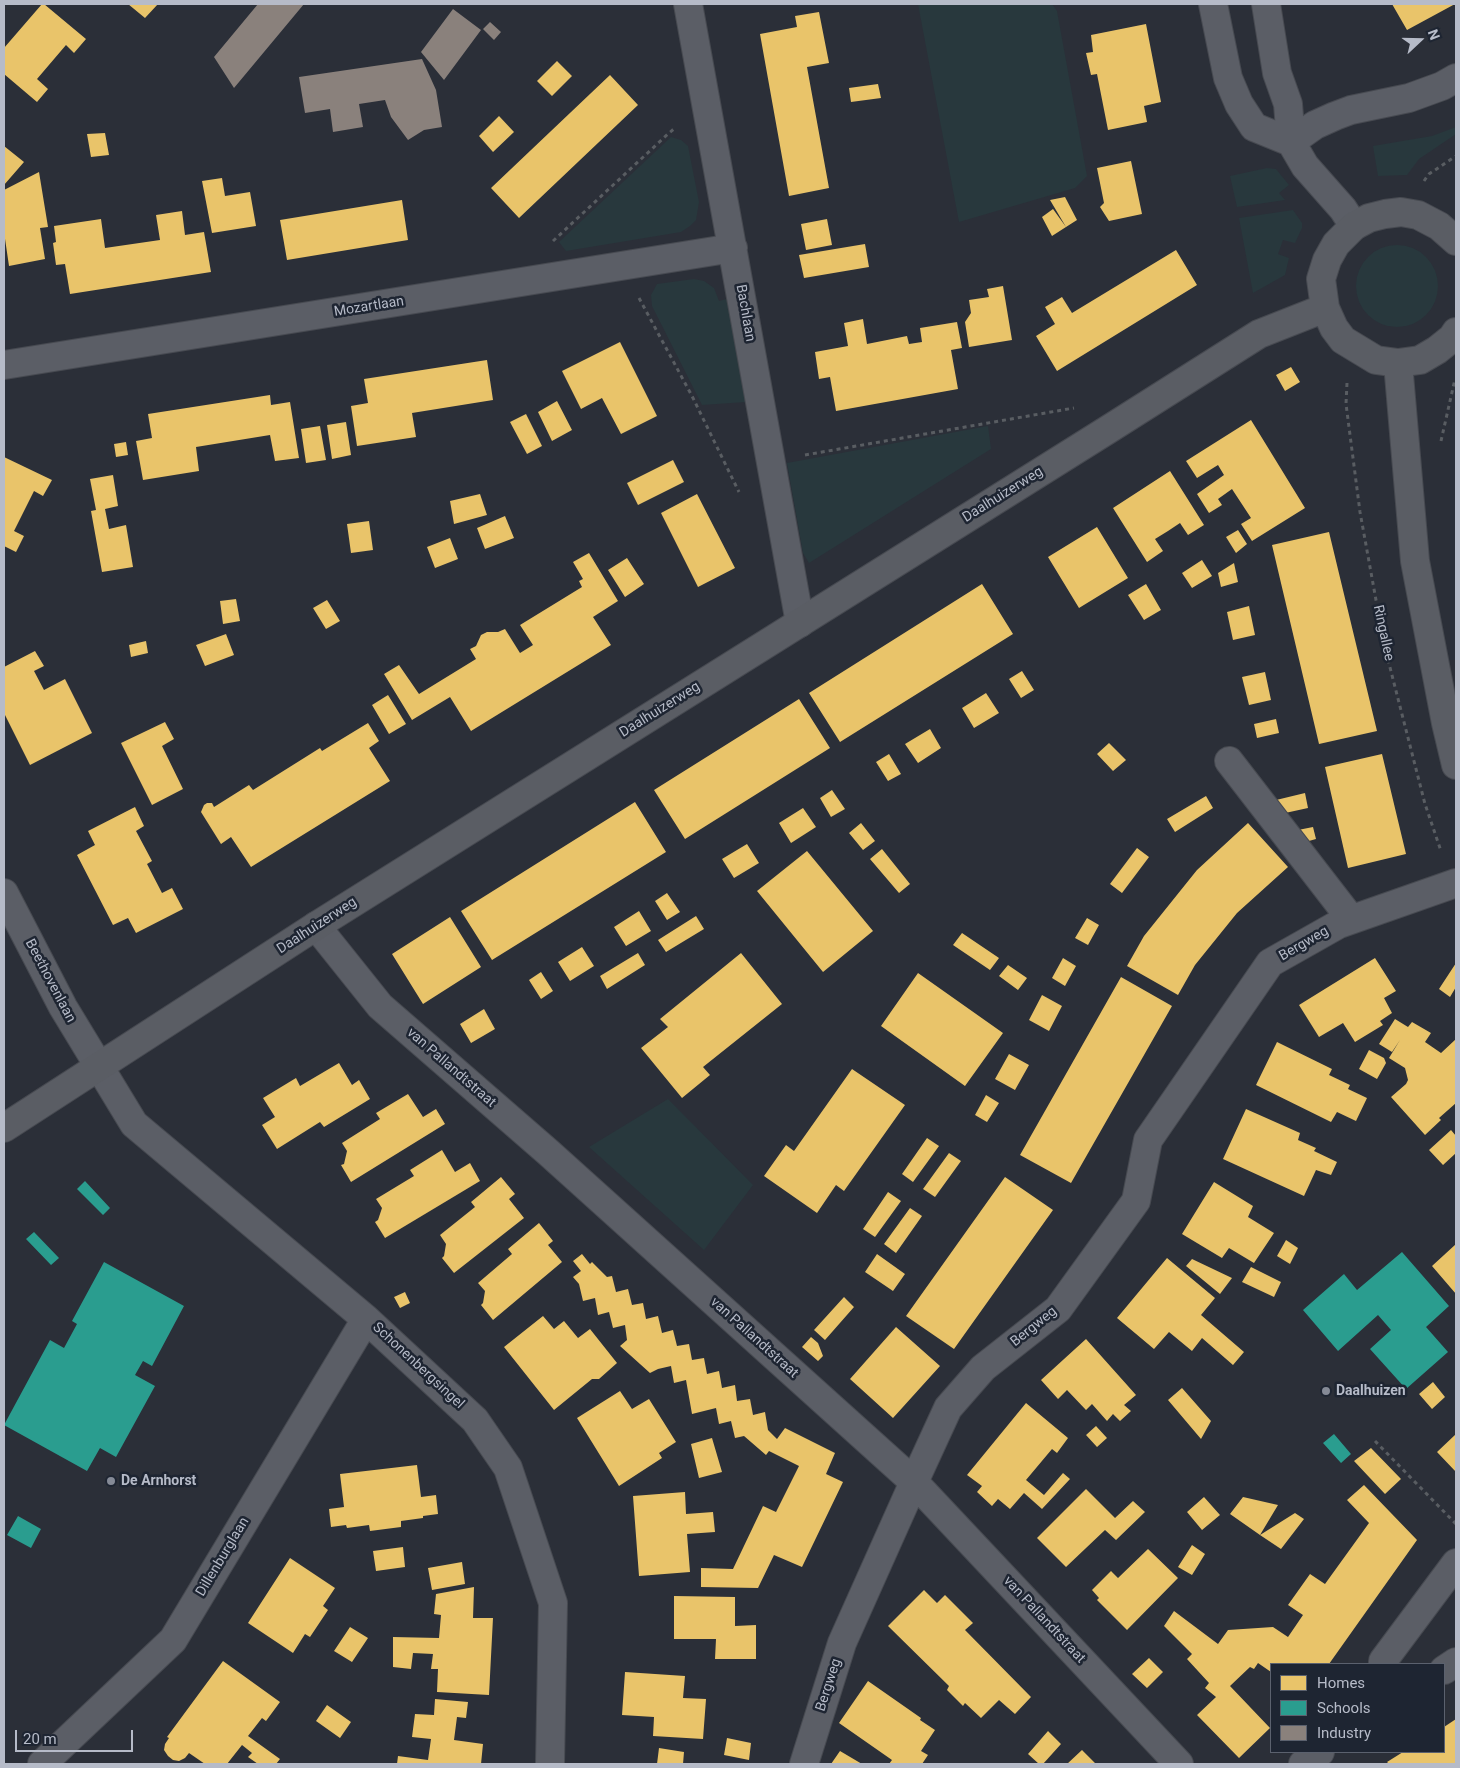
<!DOCTYPE html>
<style>
body{margin:0}
#map{position:relative;width:1460px;height:1768px;overflow:hidden;background:#2b2f38;font-family:Roboto,sans-serif}
canvas{display:block}
.frame{position:absolute;inset:0;border:5px solid #b6bbc8;pointer-events:none}
.legend{position:absolute;left:1270px;top:1663px;width:175px;height:90px;box-sizing:border-box;background:#1e2532;border:1px solid #5b616e;margin:0;padding:6px 9px;list-style:none;font-size:15px;color:#b6bbc8}
.legend li{display:flex;align-items:center;gap:10px;height:25px}
.legend b{width:25px;border:1px solid #5b616e}
.north{position:absolute;left:1395px;top:15px;width:50px;height:50px;-webkit-text-stroke:4px #1e2532;paint-order:stroke;rotate:69deg;font-size:14px;font-weight:700;line-height:20px;text-align:center;color:#b6bbc8}
.north::after{content:'';display:block;margin:auto;width:18px;height:22px;background:#b6bbc8;clip-path:polygon(50% 0,100% 100%,50% 72%,0 100%)}
.scale{position:absolute;left:15px;top:1730px;width:118px;height:22px;box-sizing:border-box;border:2px solid #b6bbc8;border-top:0;padding-left:6px;font-size:15px;line-height:18px;white-space:nowrap;color:#b6bbc8;-webkit-text-stroke:4px #1e2532;paint-order:stroke}
</style>
<div id="map">
<canvas width="1460" height="1768"></canvas>
<div class="frame"></div>
<ul class="legend">
<li><b style="height:14px;background:#e9c46a"></b>Homes</li>
<li><b style="height:14px;background:#2a9d8f"></b>Schools</li>
<li><b style="height:14px;background:#8a817c"></b>Industry</li>
</ul>
<div class="north">N</div>
<div class="scale">20 m</div>
</div>
<script>
const ctx = document.querySelector('canvas').getContext('2d');
ctx.lineJoin = 'round';
function fill(path, color) { ctx.fillStyle = color; ctx.fill(path, 'evenodd'); }
const toPath = rows => new Path2D(rows.map(r => 'M' + r).join(''));
function strokePath(path, color, width, dash) { ctx.strokeStyle = color; ctx.lineWidth = width; ctx.lineCap = dash ? 'butt' : 'round'; ctx.setLineDash(dash || []); ctx.stroke(path); }
function write(font, color, halo, rows, align = 'center') {
  ctx.font = font + ' Roboto,sans-serif'; ctx.lineWidth = 5; ctx.setLineDash([]); ctx.textBaseline = 'middle'; ctx.strokeStyle = halo; ctx.fillStyle = color; for (const [text, x, y, turn = 0] of rows) {
    ctx.save(); ctx.translate(x, y); ctx.rotate((+turn || 0) * Math.PI / 180); ctx.textAlign = isNaN(turn) ? turn : align; if (halo) ctx.strokeText(text, 0, 0); ctx.fillText(text, 0, 0); ctx.restore();
  }
}
fill(toPath([
 [918,4,1052,4,1057,11,1087,176,1075,188,959,222],
 [1456,127,1456,134,1419,159,1407,175,1378,176,1373,146,1432,136],
 [671,137,681,140,688,146,699,202,696,220,690,226,681,232,566,251,559,242],
 [1267,168,1276,169,1289,185,1279,193,1285,200,1237,207,1230,176],
 [1293,210,1302,223,1302,228,1295,243,1283,240,1278,254,1289,258,1285,275,1253,293,1239,218],
 '1356 286a41 41 0 1 1 82 0a41 41 0 1 1-82 0Z',
 [694,279,704,281,714,288,719,301,727,299,746,402,702,405,652,306,651,295,657,284],
 [988,426,991,449,809,563,803,553,787,463],
 [668,1099,753,1185,704,1250,589,1147]
]), '#28383d');
fill(toPath([
 [42,4,44,4,86,39,74,53,66,45,37,79,48,89,37,102,4,74,4,48],
 [128,4,158,4,145,18],
 [1392,4,1455,4,1407,30],
 [819,12,829,63,807,67,829,188,789,196,760,34,797,27,795,16],
 [1146,24,1161,102,1144,106,1147,122,1108,130,1097,74,1091,75,1086,53,1093,52,1091,35],
 [557,61,572,76,552,96,537,81],
 [610,75,638,105,519,218,491,188],
 [878,84,881,98,851,102,849,88],
 [499,116,514,132,493,152,479,136],
 [105,133,109,155,91,157,87,134],
 [4,146,24,162,4,185],
 [1131,161,1142,214,1109,221,1100,207,1104,203,1097,168],
 [39,172,48,227,40,228,45,259,9,266,4,232,4,190],
 [222,178,225,196,250,192,256,226,212,233,202,181],
 [1065,197,1077,220,1066,227,1050,200],
 [402,200,408,240,287,260,280,220],
 [1053,209,1066,227,1052,236,1042,217],
 [182,211,185,235,204,232,211,272,70,294,65,264,56,265,53,243,56,242,54,226,101,219,105,248,160,240,156,215],
 [827,219,832,245,806,250,801,224],
 [865,244,869,267,804,278,799,255],
 [1176,250,1197,285,1057,371,1036,336,1055,324,1045,307,1062,297,1072,313],
 [1003,286,1012,340,969,347,965,322,971,313,969,300,989,297,987,289],
 [863,319,867,344,907,336,909,344,922,342,920,328,957,322,962,348,951,350,958,389,836,411,830,377,819,379,815,352,848,346,844,323],
 [620,342,657,416,621,434,602,398,581,409,562,371],
 [487,360,493,400,412,413,416,437,357,446,351,406,368,403,364,379],
 [1291,367,1300,382,1285,391,1276,375],
 [270,395,271,405,290,402,299,458,275,461,270,435,196,447,199,471,143,480,136,441,152,438,148,414],
 [557,401,572,430,552,441,538,412],
 [526,414,542,446,527,454,510,422],
 [1251,420,1305,508,1252,541,1241,524,1251,518,1232,489,1218,499,1222,505,1209,513,1197,494,1224,475,1218,465,1197,478,1186,461],
 [346,422,351,455,332,459,327,425],
 [320,426,326,460,306,463,301,429],
 [126,442,128,455,116,457,114,444],
 [4,457,52,480,43,496,34,491,14,531,24,536,16,552,4,546],
 [673,460,684,482,638,505,627,483],
 [1170,471,1204,525,1188,535,1180,523,1168,531,1155,539,1163,551,1147,562,1113,508],
 [113,475,118,506,105,509,109,529,126,525,133,567,102,572,91,511,96,510,90,479],
 [480,494,487,515,454,524,450,501],
 [697,494,735,568,698,587,661,513],
 [505,516,514,538,485,549,477,528],
 [369,521,373,550,351,553,347,524],
 [1097,527,1128,578,1079,608,1048,557],
 [1238,530,1247,544,1236,553,1226,537],
 [1329,532,1377,731,1319,744,1272,545],
 [450,538,458,559,435,568,427,547],
 [589,553,618,601,593,617,611,645,471,731,450,697,412,720,384,674,399,665,419,694,476,659,470,649,476,646,481,635,487,632,498,632,505,629,520,653,533,645,520,625,582,587,579,581,583,579,573,562],
 [627,558,644,584,625,597,608,570],
 [1202,560,1212,576,1192,588,1182,573],
 [1234,563,1238,582,1221,587,1218,573],
 [982,584,1013,634,840,742,809,693],
 [1146,584,1161,610,1144,620,1128,595],
 [236,599,240,621,223,624,220,601],
 [327,600,340,621,326,629,313,608],
 [1249,606,1255,635,1233,640,1227,612],
 [226,634,234,655,205,666,196,645],
 [146,641,148,653,131,657,129,645],
 [35,651,44,666,34,671,44,690,65,679,92,733,30,765,4,713,4,667],
 [1022,671,1034,690,1021,698,1009,679],
 [1265,672,1271,700,1249,705,1242,677],
 [986,693,999,713,974,728,962,708],
 [388,695,406,724,389,734,372,705],
 [799,699,830,748,685,839,654,790],
 [1276,719,1279,733,1257,738,1254,724],
 [165,722,174,739,162,746,183,789,152,805,121,743],
 [368,723,379,741,369,748,390,781,251,867,231,837,221,844,201,812,204,805,207,803,212,803,214,807,249,785,253,790,320,748,322,751],
 [930,729,941,748,918,763,905,744],
 [1109,743,1126,760,1113,771,1097,754],
 [889,754,901,774,888,781,876,762],
 [1382,754,1406,854,1348,868,1325,767],
 [832,790,845,809,831,817,820,798],
 [1305,793,1308,808,1276,815,1272,801],
 [1206,796,1213,808,1175,832,1167,819],
 [635,802,666,852,492,960,461,911],
 [135,807,144,826,136,831,152,861,147,864,162,893,172,888,183,909,136,933,128,918,113,925,77,855,95,845,88,831],
 [803,808,816,827,791,843,779,823],
 [861,823,875,841,863,850,849,833],
 [1248,823,1288,867,1237,913,1195,965,1178,995,1127,966,1144,936,1197,870],
 [1313,827,1316,839,1298,844,1288,832],
 [747,844,759,863,734,878,722,859],
 [1137,848,1149,857,1122,893,1110,884],
 [882,849,910,884,899,893,870,859],
 [807,851,873,931,823,972,757,891],
 [667,893,680,912,667,920,655,901],
 [639,911,651,931,626,946,614,927],
 [696,916,704,929,666,952,658,940],
 [450,917,481,967,423,1004,392,954],
 [1087,918,1099,925,1088,945,1075,938],
 [962,933,999,958,990,970,953,945],
 [582,947,594,966,570,981,558,962],
 [638,953,645,965,607,989,600,976],
 [741,953,782,1004,703,1067,710,1075,682,1098,641,1048,668,1027,660,1019],
 [1063,958,1076,966,1065,986,1052,978],
 [1375,958,1396,991,1384,998,1392,1013,1380,1021,1383,1025,1355,1042,1343,1023,1319,1037,1299,1005],
 [1456,963,1456,987,1450,997,1439,989],
 [1008,965,1027,978,1018,990,999,976],
 [541,972,553,991,541,999,529,980],
 [918,973,1003,1033,965,1086,881,1026],
 [1121,977,1172,1006,1071,1183,1020,1155],
 [1042,995,1062,1006,1049,1031,1029,1020],
 [484,1009,495,1029,471,1043,460,1024],
 [1395,1019,1408,1027,1412,1022,1431,1033,1425,1042,1441,1053,1456,1039,1456,1103,1439,1118,1441,1120,1425,1135,1391,1097,1406,1084,1408,1080,1405,1068,1389,1058,1400,1040,1392,1052,1379,1044],
 [1277,1042,1332,1069,1329,1075,1350,1085,1348,1089,1367,1098,1356,1121,1337,1112,1331,1122,1256,1085],
 [1369,1050,1384,1058,1386,1063,1377,1079,1359,1069],
 [1009,1054,1029,1065,1015,1090,995,1079],
 [339,1063,352,1085,359,1080,370,1099,324,1127,320,1122,277,1149,262,1125,275,1117,263,1098,296,1078,300,1086],
 [852,1069,905,1105,844,1191,836,1185,817,1213,764,1176,786,1145,794,1151],
 [408,1094,423,1117,436,1109,445,1124,351,1182,341,1165,344,1164,347,1151,342,1143,380,1119,376,1113],
 [986,1095,999,1103,987,1122,975,1115],
 [1246,1109,1300,1133,1298,1140,1316,1148,1314,1151,1337,1162,1331,1175,1316,1170,1304,1196,1223,1159],
 [1451,1130,1456,1136,1456,1153,1443,1165,1429,1150],
 [927,1138,939,1146,913,1182,902,1174],
 [442,1150,455,1172,470,1163,480,1181,385,1238,375,1222,378,1220,382,1208,376,1199,414,1176,410,1170],
 [949,1153,961,1161,935,1197,923,1189],
 [501,1177,515,1194,509,1199,524,1218,454,1273,442,1258,444,1256,446,1244,440,1235,475,1207,471,1202],
 [1005,1177,1053,1210,954,1349,906,1316],
 [1214,1182,1253,1206,1248,1217,1274,1233,1254,1263,1229,1248,1222,1258,1182,1234],
 [888,1192,901,1201,875,1237,863,1229],
 [910,1208,922,1216,896,1253,884,1244],
 [539,1223,553,1241,548,1245,562,1262,493,1320,481,1305,483,1303,485,1291,478,1283,512,1254,508,1249],
 [1286,1240,1298,1248,1290,1264,1277,1256],
 [1456,1244,1456,1294,1432,1266],
 [582,1254,590,1264,592,1262,607,1277,612,1276,616,1292,628,1289,632,1305,643,1303,646,1319,658,1316,662,1333,673,1330,677,1346,689,1344,692,1360,704,1358,707,1374,719,1371,722,1388,735,1385,737,1401,750,1399,753,1415,765,1412,768,1430,777,1439,785,1428,835,1453,826,1474,843,1482,802,1567,774,1555,758,1588,701,1587,701,1568,733,1569,763,1506,776,1512,799,1466,769,1451,766,1455,744,1436,735,1438,731,1421,719,1424,716,1408,692,1414,686,1380,674,1383,671,1366,658,1369,650,1373,620,1346,627,1340,625,1325,613,1328,609,1312,598,1315,595,1298,583,1301,579,1284,573,1277,581,1271,573,1261],
 [877,1254,905,1274,893,1291,865,1272],
 [1167,1258,1215,1298,1201,1315,1244,1352,1233,1365,1202,1338,1192,1351,1169,1332,1154,1349,1117,1318],
 [1192,1259,1232,1278,1220,1294,1186,1266],
 [1251,1267,1281,1282,1274,1297,1242,1282],
 [405,1292,410,1303,400,1308,394,1297],
 [844,1297,854,1307,825,1340,814,1330],
 [543,1316,554,1329,564,1321,578,1338,590,1329,617,1363,599,1379,592,1379,554,1410,504,1347],
 [896,1327,940,1366,893,1418,850,1379],
 [811,1337,818,1343,823,1356,818,1361,802,1347],
 [1086,1339,1136,1395,1124,1405,1131,1411,1120,1421,1113,1414,1107,1421,1092,1404,1086,1410,1067,1390,1058,1399,1041,1380],
 [1433,1382,1445,1397,1432,1409,1419,1394],
 [1182,1388,1211,1421,1201,1439,1168,1400],
 [620,1391,632,1409,649,1399,676,1442,659,1453,662,1458,619,1486,577,1418],
 [1026,1403,1068,1438,1057,1453,1052,1449,1026,1480,1044,1495,1063,1473,1070,1479,1042,1509,1024,1493,1010,1509,998,1499,992,1506,977,1492,982,1486,967,1475],
 [1096,1426,1107,1438,1097,1447,1086,1435],
 [1456,1434,1456,1472,1437,1452],
 [712,1438,722,1472,699,1478,691,1444],
 [1371,1448,1401,1479,1385,1494,1354,1461],
 [417,1465,421,1497,436,1495,438,1514,423,1516,423,1518,401,1521,401,1527,370,1531,369,1525,347,1528,346,1525,331,1527,329,1509,344,1507,340,1474],
 [1364,1485,1417,1540,1329,1664,1284,1664,1282,1663,1271,1664,1271,1672,1258,1663,1254,1669,1250,1667,1230,1686,1270,1728,1239,1758,1197,1715,1216,1697,1205,1688,1209,1683,1187,1659,1192,1654,1164,1626,1174,1611,1218,1644,1228,1630,1273,1627,1288,1637,1303,1615,1288,1605,1310,1574,1325,1584,1369,1523,1347,1500],
 [1086,1489,1115,1518,1133,1501,1145,1512,1116,1540,1105,1530,1066,1567,1037,1538],
 [685,1492,686,1514,713,1512,715,1532,687,1534,690,1572,639,1576,633,1496],
 [1204,1497,1220,1515,1202,1530,1187,1512],
 [1243,1497,1278,1505,1260,1535,1230,1514],
 [1295,1513,1304,1519,1281,1549,1260,1535],
 [1192,1545,1205,1554,1192,1575,1178,1567],
 [403,1547,405,1567,376,1571,373,1551],
 [1148,1549,1178,1578,1127,1630,1097,1600,1099,1598,1092,1590,1111,1571,1118,1578],
 [290,1558,335,1588,323,1606,328,1610,310,1637,305,1634,293,1653,248,1623],
 [462,1562,465,1584,432,1590,428,1568],
 [474,1587,473,1618,493,1618,489,1695,437,1692,438,1669,431,1669,433,1654,413,1653,411,1669,393,1667,393,1637,439,1638,441,1615,434,1614,436,1594],
 [924,1590,937,1603,945,1595,973,1623,965,1630,1031,1697,1015,1714,999,1700,981,1718,965,1703,963,1706,947,1690,949,1686,888,1626],
 [674,1596,735,1597,735,1626,756,1625,756,1659,715,1659,716,1639,674,1639],
 [350,1627,368,1638,352,1662,334,1651],
 [1149,1658,1163,1672,1147,1688,1132,1674],
 [223,1661,280,1702,266,1721,262,1718,248,1736,280,1759,276,1764,258,1764,248,1757,252,1753,242,1745,227,1764,205,1764,189,1753,185,1758,179,1761,173,1760,168,1756,164,1750,165,1744,169,1738,167,1737],
 [625,1672,685,1676,683,1698,706,1699,703,1739,653,1736,654,1717,622,1715],
 [868,1681,921,1718,920,1720,935,1730,921,1751,928,1755,922,1764,889,1764,892,1760,839,1723],
 [435,1699,468,1702,466,1718,457,1717,454,1740,483,1744,481,1764,397,1764,398,1756,428,1760,431,1739,412,1737,415,1714,434,1715],
 [327,1705,351,1722,340,1738,316,1721],
 [1456,1719,1456,1764,1389,1764,1387,1762,1403,1752,1444,1752,1444,1727],
 [1048,1731,1061,1744,1043,1764,1039,1764,1028,1754],
 [727,1738,751,1743,749,1760,724,1755],
 [659,1748,684,1752,683,1764,657,1764],
 [1082,1750,1096,1764,1067,1764],
 [840,1751,862,1764,831,1764]
]), '#e9c46a');
fill(toPath([
 [85,1181,110,1208,103,1215,77,1189],
 [34,1232,59,1258,51,1265,26,1239],
 [1402,1252,1449,1306,1426,1327,1448,1352,1406,1389,1370,1349,1391,1330,1378,1315,1338,1351,1303,1310,1344,1274,1357,1290],
 [104,1262,184,1306,152,1366,143,1361,135,1375,155,1386,116,1457,100,1448,87,1471,4,1425,50,1340,64,1348,77,1324,72,1321],
 [1334,1434,1351,1454,1341,1463,1323,1443],
 [18,1516,41,1529,31,1548,7,1535]
]), '#2a9d8f');
fill(toPath([
 [258,4,304,4,234,88,214,57],
 [453,9,481,30,444,80,421,52],
 [490,22,501,32,494,40,483,29],
 [422,59,436,90,442,127,424,130,408,140,391,117,385,100,359,104,363,127,333,132,330,109,305,113,299,77]
]), '#8a817c');
const minor = toPath([
 [688,4,800,623],
 [1213,4,1228,78,1239,104,1254,127,1291,142],
 [1266,4,1277,73,1288,104,1291,142,1305,166,1343,209,1354,226],
 [1291,142,1315,125,1335,116,1351,110,1409,98,1442,86,1456,78],
 [4,365,733,248],
 [1229,761,1351,919],
 [4,893,63,1007,134,1124,366,1319,475,1420,508,1468,553,1603,550,1764],
 [316,926,380,1006,549,1153,914,1482,1179,1764],
 [1383,1664,1383,1661,1456,1563],
 [1444,1670,1456,1662],
 [42,1764,173,1640,366,1319],
 [804,1764,842,1643,914,1482,948,1408,983,1368,1058,1309,1136,1201,1148,1140,1270,963,1339,924,1456,883],
 [1303,1764,1320,1752]
]);
const secondary = toPath([
 [1456,241,1439,226,1418,215,1401,212,1385,214,1369,218,1354,226,1336,244,1327,260,1321,279,1325,308,1334,328,1343,340,1376,360,1398,363,1420,360,1437,350,1452,338,1456,332],
 [1398,363,1415,561,1446,723,1456,765],
 [4,1128,316,926,1109,429,1259,334,1325,308]
]);
strokePath(minor, '#474a51', 30);
strokePath(secondary, '#474a51', 30);
strokePath(toPath([
 [1424,181,1429,174,1456,156],
 [553,241,669,133,675,128],
 [639,298,692,396,739,492],
 [1347,383,1346,404,1360,512,1384,644,1425,804,1441,851],
 [1441,441,1455,379],
 [805,455,1074,408],
 [1375,1441,1456,1524]
]), '#595d62', 3, [4, 4]);
strokePath(minor, '#5b5e66', 28);
strokePath(secondary, '#5a5d64', 28);
for (const [x, y, r, color] of [
 [1326,1391,5,"#858a96"],
 [111,1481,5,"#858a96"]
]) { const dot = new Path2D(); dot.arc(x, y, r, 0, 2 * Math.PI); ctx.fillStyle = color; ctx.fill(dot); strokePath(dot, '#1e2532', 2); }
write('14px', '#b6bbc8', '#1e2532', [
 ["Mozartlaan",369,307,-9],
 ["Bachlaan",745,313,80],
 ["Daalhuizerweg",1003,495,-32],
 ["Ringallee",1383,633,78],
 ["Daalhuizerweg",660,710,-32],
 ["Daalhuizerweg",317,926,-33],
 ["Bergweg",1304,944,-30],
 ["Beethovenlaan",50,981,62],
 ["van Pallandtstraat",451,1068,41],
 ["Bergweg",1034,1327,-39],
 ["van Pallandtstraat",754,1338,42],
 ["Schonenbergsingel",418,1366,43],
 ["Dillenburglaan",223,1557,-59],
 ["van Pallandtstraat",1044,1620,47],
 ["Bergweg",829,1685,-72]
]);
write('bold 14px', '#b6bbc8', '#1e2532', [
 ["Daalhuizen",1336,1391],
 ["De Arnhorst",121,1481]
], 'left');
</script>
